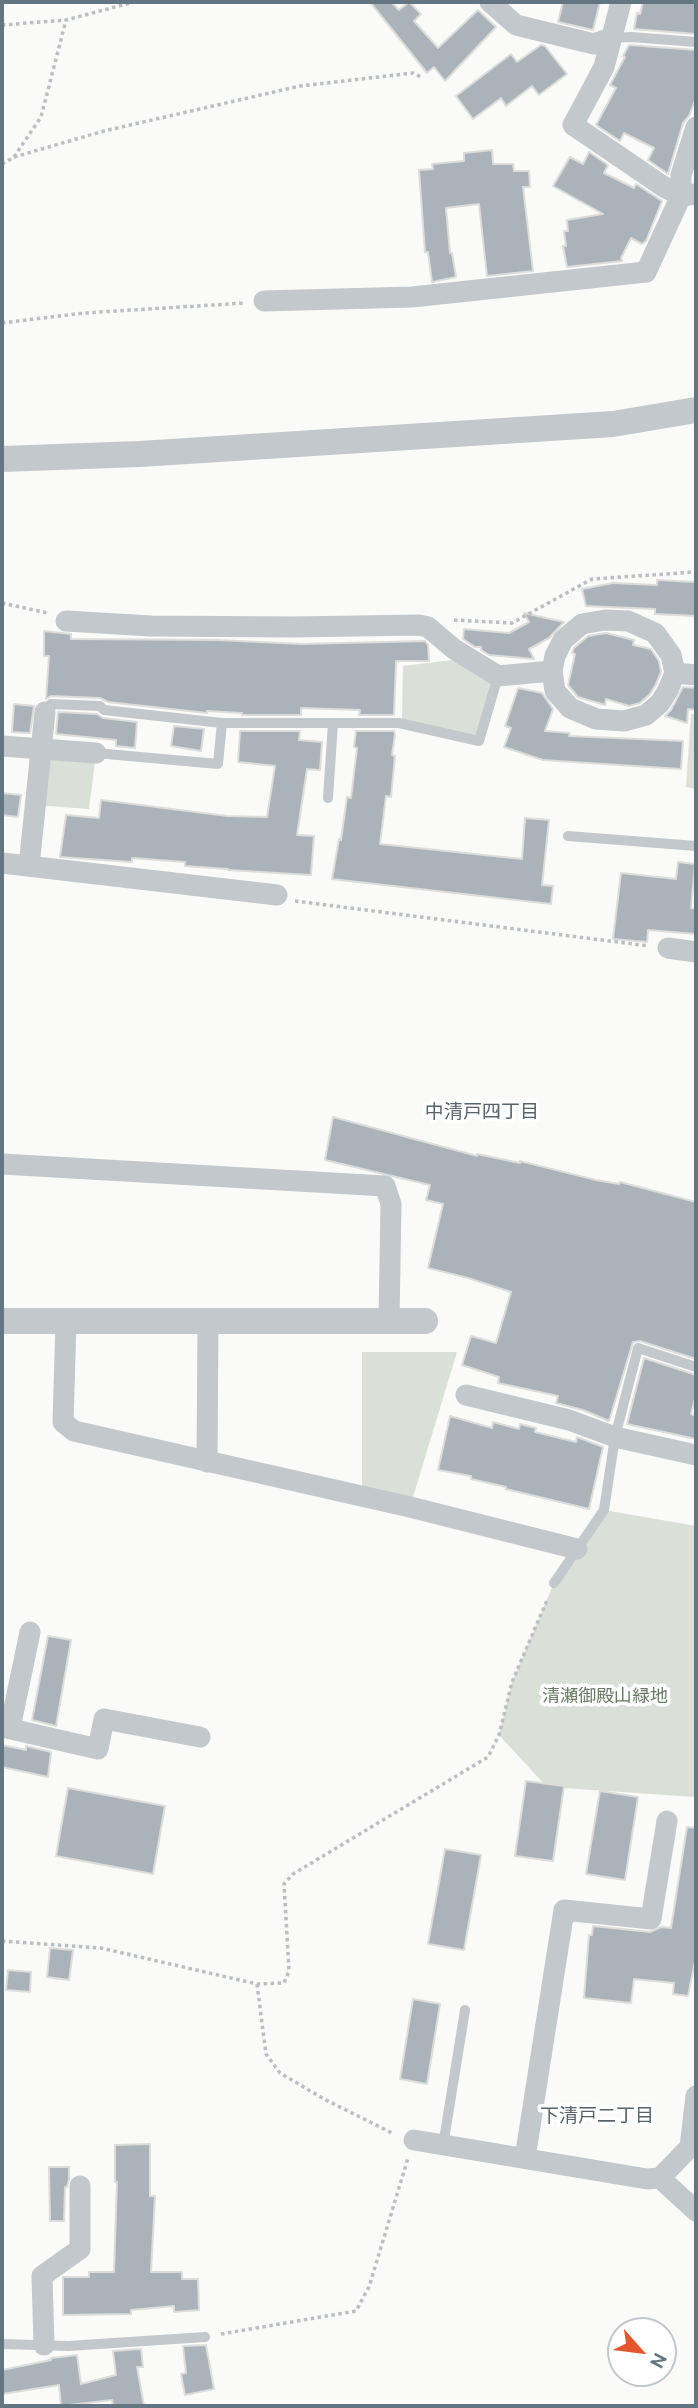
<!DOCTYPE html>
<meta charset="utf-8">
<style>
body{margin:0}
#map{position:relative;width:698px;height:2408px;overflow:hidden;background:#fafaf8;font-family:Ubuntu,sans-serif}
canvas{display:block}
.frame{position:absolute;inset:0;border:4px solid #657683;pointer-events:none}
.north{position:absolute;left:607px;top:2317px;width:70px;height:70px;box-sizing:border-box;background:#fff;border:2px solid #c1c8cd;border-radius:50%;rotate:118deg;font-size:19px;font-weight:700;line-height:28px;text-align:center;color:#657683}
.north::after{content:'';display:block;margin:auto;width:24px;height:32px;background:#e4572e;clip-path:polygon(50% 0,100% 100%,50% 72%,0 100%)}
</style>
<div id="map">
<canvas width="698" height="2408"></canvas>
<div class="frame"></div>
<div class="north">N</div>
</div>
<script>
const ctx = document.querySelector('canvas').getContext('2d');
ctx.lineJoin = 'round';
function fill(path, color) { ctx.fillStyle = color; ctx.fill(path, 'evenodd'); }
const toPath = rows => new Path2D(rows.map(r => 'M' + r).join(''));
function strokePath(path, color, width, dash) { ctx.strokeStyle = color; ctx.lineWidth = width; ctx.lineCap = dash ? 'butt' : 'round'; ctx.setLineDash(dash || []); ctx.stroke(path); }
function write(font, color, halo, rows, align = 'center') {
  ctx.font = font + ' Ubuntu,"Noto Sans JP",sans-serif'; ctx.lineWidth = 7; ctx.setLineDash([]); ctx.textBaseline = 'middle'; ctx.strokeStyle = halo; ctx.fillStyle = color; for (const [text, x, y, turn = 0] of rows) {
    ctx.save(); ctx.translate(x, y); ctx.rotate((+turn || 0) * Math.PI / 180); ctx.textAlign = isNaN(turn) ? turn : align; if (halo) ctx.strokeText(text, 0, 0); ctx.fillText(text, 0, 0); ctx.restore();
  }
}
fill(toPath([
 [468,658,498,676,479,741,402,723,403,666],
 [691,714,696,714,696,789,686,787],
 [41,749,96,753,89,809,35,805],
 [362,1352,457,1352,410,1507,362,1497],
 [604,1510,696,1526,696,1797,547,1787,499,1735,512,1682,554,1583]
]), '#dadfd7');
const building = toPath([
 [370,2,391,2,399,10,409,2,421,14,414,21,438,48,478,10,496,27,445,81,434,67,427,73,370,2],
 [563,2,600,2,593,30,558,22,563,2],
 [643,2,696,2,696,34,634,29,637,13,640,14,643,2],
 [541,45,545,46,567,74,539,95,532,86,506,106,501,98,473,119,456,96,511,54,517,62,541,45],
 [629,45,696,50,696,98,689,116,683,123,668,174,648,160,654,148,624,133,620,141,596,125,616,88,610,85,625,57,623,56,629,45],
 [492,150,493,164,513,164,514,171,529,171,530,187,523,187,533,271,487,276,479,204,446,208,450,253,452,253,456,277,432,282,428,252,425,252,419,170,433,169,432,164,464,161,464,153,492,150],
 [589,152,608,165,604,173,634,188,636,184,662,201,646,241,642,244,631,238,621,258,622,261,567,267,563,246,566,246,564,231,568,231,567,220,603,214,553,186,570,157,583,164,589,152],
 [657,580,696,582,696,616,655,614,655,609,586,606,582,589,613,583,657,585,657,580],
 [524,613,564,622,549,638,529,649,534,659,489,655,481,650,481,647,475,647,463,639,464,629,509,633,529,622,524,613],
 [44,631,71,634,71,639,218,640,301,644,425,641,428,645,429,661,396,661,394,715,359,715,360,710,301,708,301,715,242,715,242,713,207,711,207,713,108,702,100,698,51,696,46,699,49,656,44,656,44,631],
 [606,633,634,640,633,645,651,649,659,661,661,672,656,684,650,694,640,703,629,706,606,699,605,705,578,697,568,685,575,654,572,653,574,648,588,636,606,633],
 [683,687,696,688,696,710,688,709,687,723,665,716,671,710,683,687],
 [518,688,542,693,553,709,545,731,570,733,569,736,683,741,681,769,543,760,504,747,511,728,505,726,518,688],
 [14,704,34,706,30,733,12,732,14,704],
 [58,712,97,714,103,718,137,722,135,748,116,746,116,740,56,734,58,712],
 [174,726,204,729,201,751,171,746,174,726],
 [240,731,300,731,299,740,322,742,320,770,307,769,297,835,314,836,311,875,228,870,228,869,185,866,185,862,132,858,132,862,60,857,66,815,99,818,101,800,227,816,267,817,275,766,238,762,240,731],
 [356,731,394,731,395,734,392,755,395,756,391,797,386,796,380,844,522,859,525,818,549,820,542,885,553,886,551,904,332,879,339,839,341,840,347,797,351,798,357,748,354,747,356,731],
 [2,793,21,795,18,817,2,815,2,793],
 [678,862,695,864,691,908,696,909,696,934,648,930,647,942,613,939,621,873,676,879,678,862],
 [333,1117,477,1156,477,1154,520,1163,520,1161,596,1180,619,1184,620,1182,696,1202,696,1359,640,1341,633,1342,609,1421,583,1410,556,1403,558,1396,498,1383,499,1377,462,1365,471,1336,496,1343,511,1292,468,1278,428,1268,443,1204,426,1200,430,1185,325,1160,333,1117],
 [644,1358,696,1375,696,1395,691,1414,696,1416,696,1439,627,1424,644,1358],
 [450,1416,492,1428,493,1422,519,1429,520,1424,536,1428,535,1432,576,1442,577,1437,603,1447,589,1509,506,1489,506,1487,471,1479,471,1476,438,1470,450,1416],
 [48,1636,71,1640,56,1726,32,1720,48,1636],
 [2,1745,26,1750,26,1746,51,1752,48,1777,2,1767,2,1745],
 [526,1781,564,1786,553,1861,515,1856,526,1781],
 [68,1788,165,1806,153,1874,56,1856,68,1788],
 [600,1791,638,1797,625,1880,586,1874,600,1791],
 [687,1827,696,1828,696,1956,688,1996,673,1994,674,1983,634,1979,631,2003,584,1998,589,1935,592,1935,593,1926,650,1932,661,1927,671,1928,687,1827],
 [445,1849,481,1855,464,1950,428,1944,445,1849],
 [50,1948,73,1950,69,1980,47,1977,50,1948],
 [8,1970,31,1972,30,1992,6,1990,8,1970],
 [413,1999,440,2004,427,2084,400,2079,413,1999],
 [150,2144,150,2196,155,2196,151,2272,182,2272,182,2279,198,2279,199,2310,174,2312,174,2306,131,2310,131,2314,63,2315,63,2277,89,2277,89,2272,114,2272,117,2182,115,2182,115,2145,150,2144],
 [49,2167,69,2167,69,2179,67,2187,65,2187,64,2221,50,2221,49,2167],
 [206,2345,214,2389,185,2395,181,2374,186,2373,183,2346,206,2345],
 [141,2349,143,2367,137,2367,144,2406,113,2406,112,2400,61,2406,59,2385,2,2394,2,2370,51,2360,51,2358,77,2355,81,2384,116,2375,113,2351,141,2349]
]);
fill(building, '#aab3b9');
strokePath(building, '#dcdcda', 2);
strokePath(toPath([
 [2,25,66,20],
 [14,157,104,131,300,86,413,73,423,78],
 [2,164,14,157,41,117,66,20,134,2],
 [2,323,84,313,245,303],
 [2,603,48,613],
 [454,620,512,623,592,579,696,572],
 [295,901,649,946],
 [2,1941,101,1948,257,1984,284,1983,289,1971,284,1884,293,1874,488,1757,499,1735,512,1682,548,1598],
 [257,1984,266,2054,280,2073,324,2099,394,2134],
 [221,2334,356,2311,369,2287,408,2158]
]), '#bbbfc2', 3.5, [3.5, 3.5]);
strokePath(toPath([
 [611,38,631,37,696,42],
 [51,704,100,706,104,710,222,723,399,723,479,741,498,676],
 [96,753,218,764,222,723],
 [328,798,333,723],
 [568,836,696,846],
 [554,1583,604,1510,615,1437,638,1348,696,1367],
 [443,2146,465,2010],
 [2,2344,68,2346,205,2337]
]), '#c3c8cc', 10);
strokePath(toPath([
 [490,2,516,25,594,44,611,38],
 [621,2,604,67,573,125,664,187,681,196,696,194],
 [264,301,412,297,646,272,681,196,681,175,696,127],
 [605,620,628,621,655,633,671,655,675,673,668,690,660,703,646,715,624,721,596,719,570,708,555,691,552,671,555,656,563,640,582,624,605,620],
 [66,621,151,626,293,627,419,625,428,627,454,649,498,676,552,671],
 [675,673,696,675],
 [2,746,96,753],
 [2,863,277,895],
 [29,866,45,712],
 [668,948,696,952],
 [2,1164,385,1186,391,1204,389,1321],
 [66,1322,63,1422,74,1431,410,1507,577,1549],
 [466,1395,569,1420,615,1437,696,1455],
 [207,1462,208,1322],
 [2,1727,98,1749,104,1719,200,1737],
 [10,1728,30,1632],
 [696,2096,690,2147,696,2148],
 [414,2140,647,2179,660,2178],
 [690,2147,660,2178,696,2211],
 [525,2158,564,1910,651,1919,667,1821],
 [44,2345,42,2276,80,2249,80,2186]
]), '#c3c8cc', 21);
strokePath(toPath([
 [2,459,140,454,613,424,696,410],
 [2,1321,425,1321]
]), '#c3c8cc', 26);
write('18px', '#687a64', '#fff', [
 ["清瀬御殿山緑地",605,1696]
]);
write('19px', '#57646e', '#fff', [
 ["中清戸四丁目",482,1112],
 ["下清戸二丁目",597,2116]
]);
</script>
